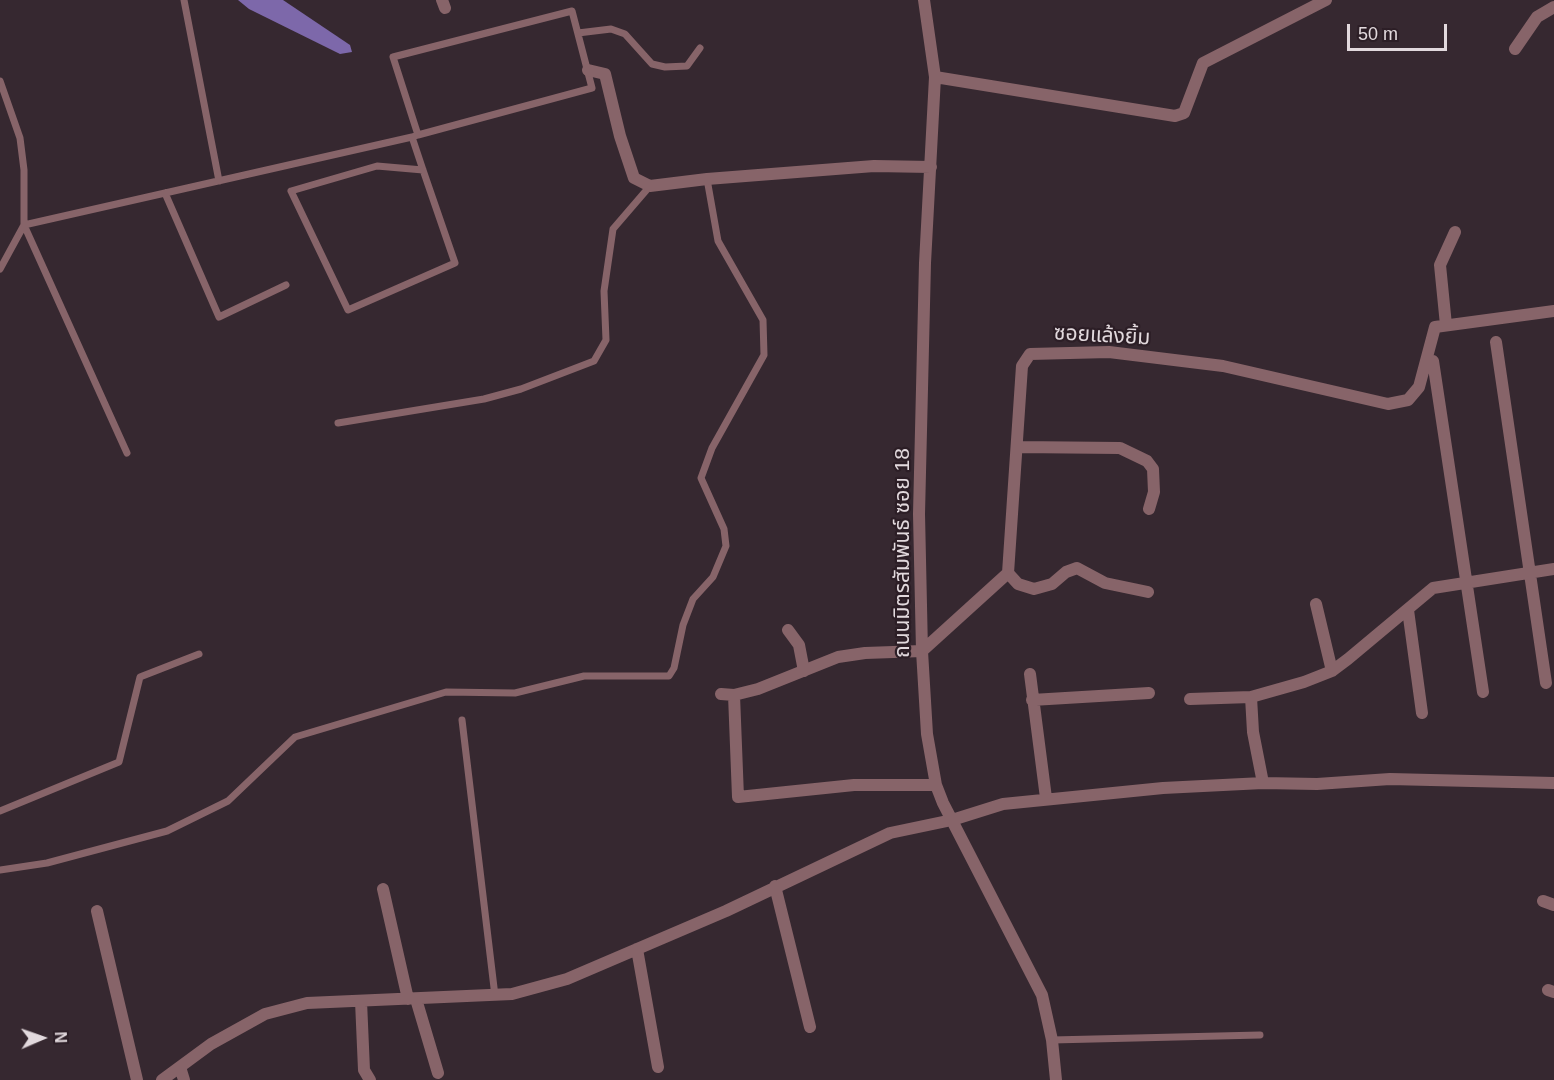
<!DOCTYPE html>
<meta charset="utf-8">
<style>
body{margin:0}
#map{position:relative;width:1554px;height:1080px;overflow:hidden;background:#362830;font-family:Arial,sans-serif}
canvas{display:block}
.north{position:absolute;left:12px;top:1008px;width:60px;height:60px;-webkit-text-stroke:4px #2c1e26;paint-order:stroke;rotate:88deg;font-size:16px;font-weight:700;line-height:24px;text-align:center;color:#e2d9dd}
.north::after{content:'';display:block;margin:auto;width:21px;height:27px;background:#e2d9dd;clip-path:polygon(50% 0,100% 100%,50% 72%,0 100%)}
.scale{position:absolute;left:1347px;top:24px;width:100px;height:27px;box-sizing:border-box;border:3px solid #e2d9dd;border-top:0;padding-left:8px;font-size:18px;line-height:21px;white-space:nowrap;color:#e2d9dd;-webkit-text-stroke:4px #2c1e26;paint-order:stroke}
</style>
<div id="map">
<canvas width="1554" height="1080"></canvas>
<div class="north">N</div>
<div class="scale">50 m</div>
</div>
<script>
const ctx = document.querySelector('canvas').getContext('2d');
ctx.lineJoin = 'round';
function fill(path, color) { ctx.fillStyle = color; ctx.fill(path, 'evenodd'); }
const toPath = rows => new Path2D(rows.map(r => 'M' + r).join(''));
function strokePath(path, color, width, dash) { ctx.strokeStyle = color; ctx.lineWidth = width; ctx.lineCap = dash ? 'butt' : 'round'; ctx.setLineDash(dash || []); ctx.stroke(path); }
function write(font, color, halo, rows, align = 'center') {
  ctx.font = font + ' Arial,"Noto Sans Thai",sans-serif'; ctx.lineWidth = 4.5; ctx.setLineDash([]); ctx.textBaseline = 'middle'; ctx.strokeStyle = halo; ctx.fillStyle = color; for (const [text, x, y, turn = 0] of rows) {
    ctx.save(); ctx.translate(x, y); ctx.rotate((+turn || 0) * Math.PI / 180); ctx.textAlign = isNaN(turn) ? turn : align; if (halo) ctx.strokeText(text, 0, 0); ctx.fillText(text, 0, 0); ctx.restore();
  }
}
fill(toPath([
 [238,0,283,0,350,45,352,52,340,54,249,9]
]), '#7d68aa');
strokePath(toPath([
 [184,0,219,181],
 [578,33,611,29,625,34,652,64,665,67,687,66,700,48],
 [0,81,20,138,24,170,24,225,412,137,418,135,592,88,572,11,393,57,418,135],
 [412,137,423,170,455,263,348,310,291,191,377,166,423,170],
 [165,193,219,317,286,285],
 [24,225,127,453],
 [0,269,24,225],
 [338,423,484,399,521,389,594,361,606,340,604,291,613,229,650,186],
 [462,720,495,996],
 [0,811,119,762,140,677,199,654],
 [0,870,47,863,167,831,228,801,295,737,446,692,515,693,584,676,669,676,674,668,683,625,693,599,713,577,726,546,724,529,701,478,712,448,764,355,763,320,718,241,707,179],
 [1052,1040,1260,1035]
]), '#876469', 7);
strokePath(toPath([
 [442,0,445,8],
 [924,0,935,77,925,263,919,514,922,651,927,734,936,785,943,803,1042,995,1052,1040,1056,1080],
 [1515,49,1537,17,1554,7],
 [588,70,605,74,620,136,634,178,650,186,707,179,874,166,931,167],
 [935,77,1175,116,1184,113,1203,63,1326,0],
 [1446,325,1440,265,1455,232],
 [1496,342,1546,683],
 [1433,361,1483,692],
 [1017,447,1120,448,1147,461,1153,469,1154,492,1149,509],
 [1008,573,1018,584,1034,589,1052,584,1066,572,1077,568,1105,583,1148,592],
 [1316,604,1332,671],
 [1408,610,1422,713],
 [788,630,799,645,804,671],
 [1030,674,1046,798],
 [721,694,734,695,758,689,838,657,865,653,922,651,1008,573,1022,366,1030,354,1109,352,1223,366,1388,404,1408,400,1419,387,1435,327,1554,311],
 [734,695,738,797,854,785,936,785],
 [1251,697,1253,732,1263,783],
 [1190,699,1251,697,1304,682,1332,671,1348,659,1433,588,1554,569],
 [1032,700,1149,693],
 [775,886,810,1027],
 [383,889,408,999],
 [1543,901,1554,905],
 [97,911,137,1080],
 [637,949,658,1067],
 [1548,990,1554,992],
 [416,999,438,1073],
 [361,1001,364,1070,370,1080],
 [180,1067,184,1080],
 [162,1080,211,1044,265,1014,307,1003,512,994,567,979,726,911,890,833,952,820,1003,804,1163,788,1263,783,1317,784,1390,779,1554,783]
]), '#876469', 12);
write('21px', '#e2d9dd', '#2c1e26', [
 ["ซอยแล้งยิ้ม",1102,336,3],
 ["ถนนมิตรสัมพันธ์ ซอย 18",903,553,-90]
]);
</script>
